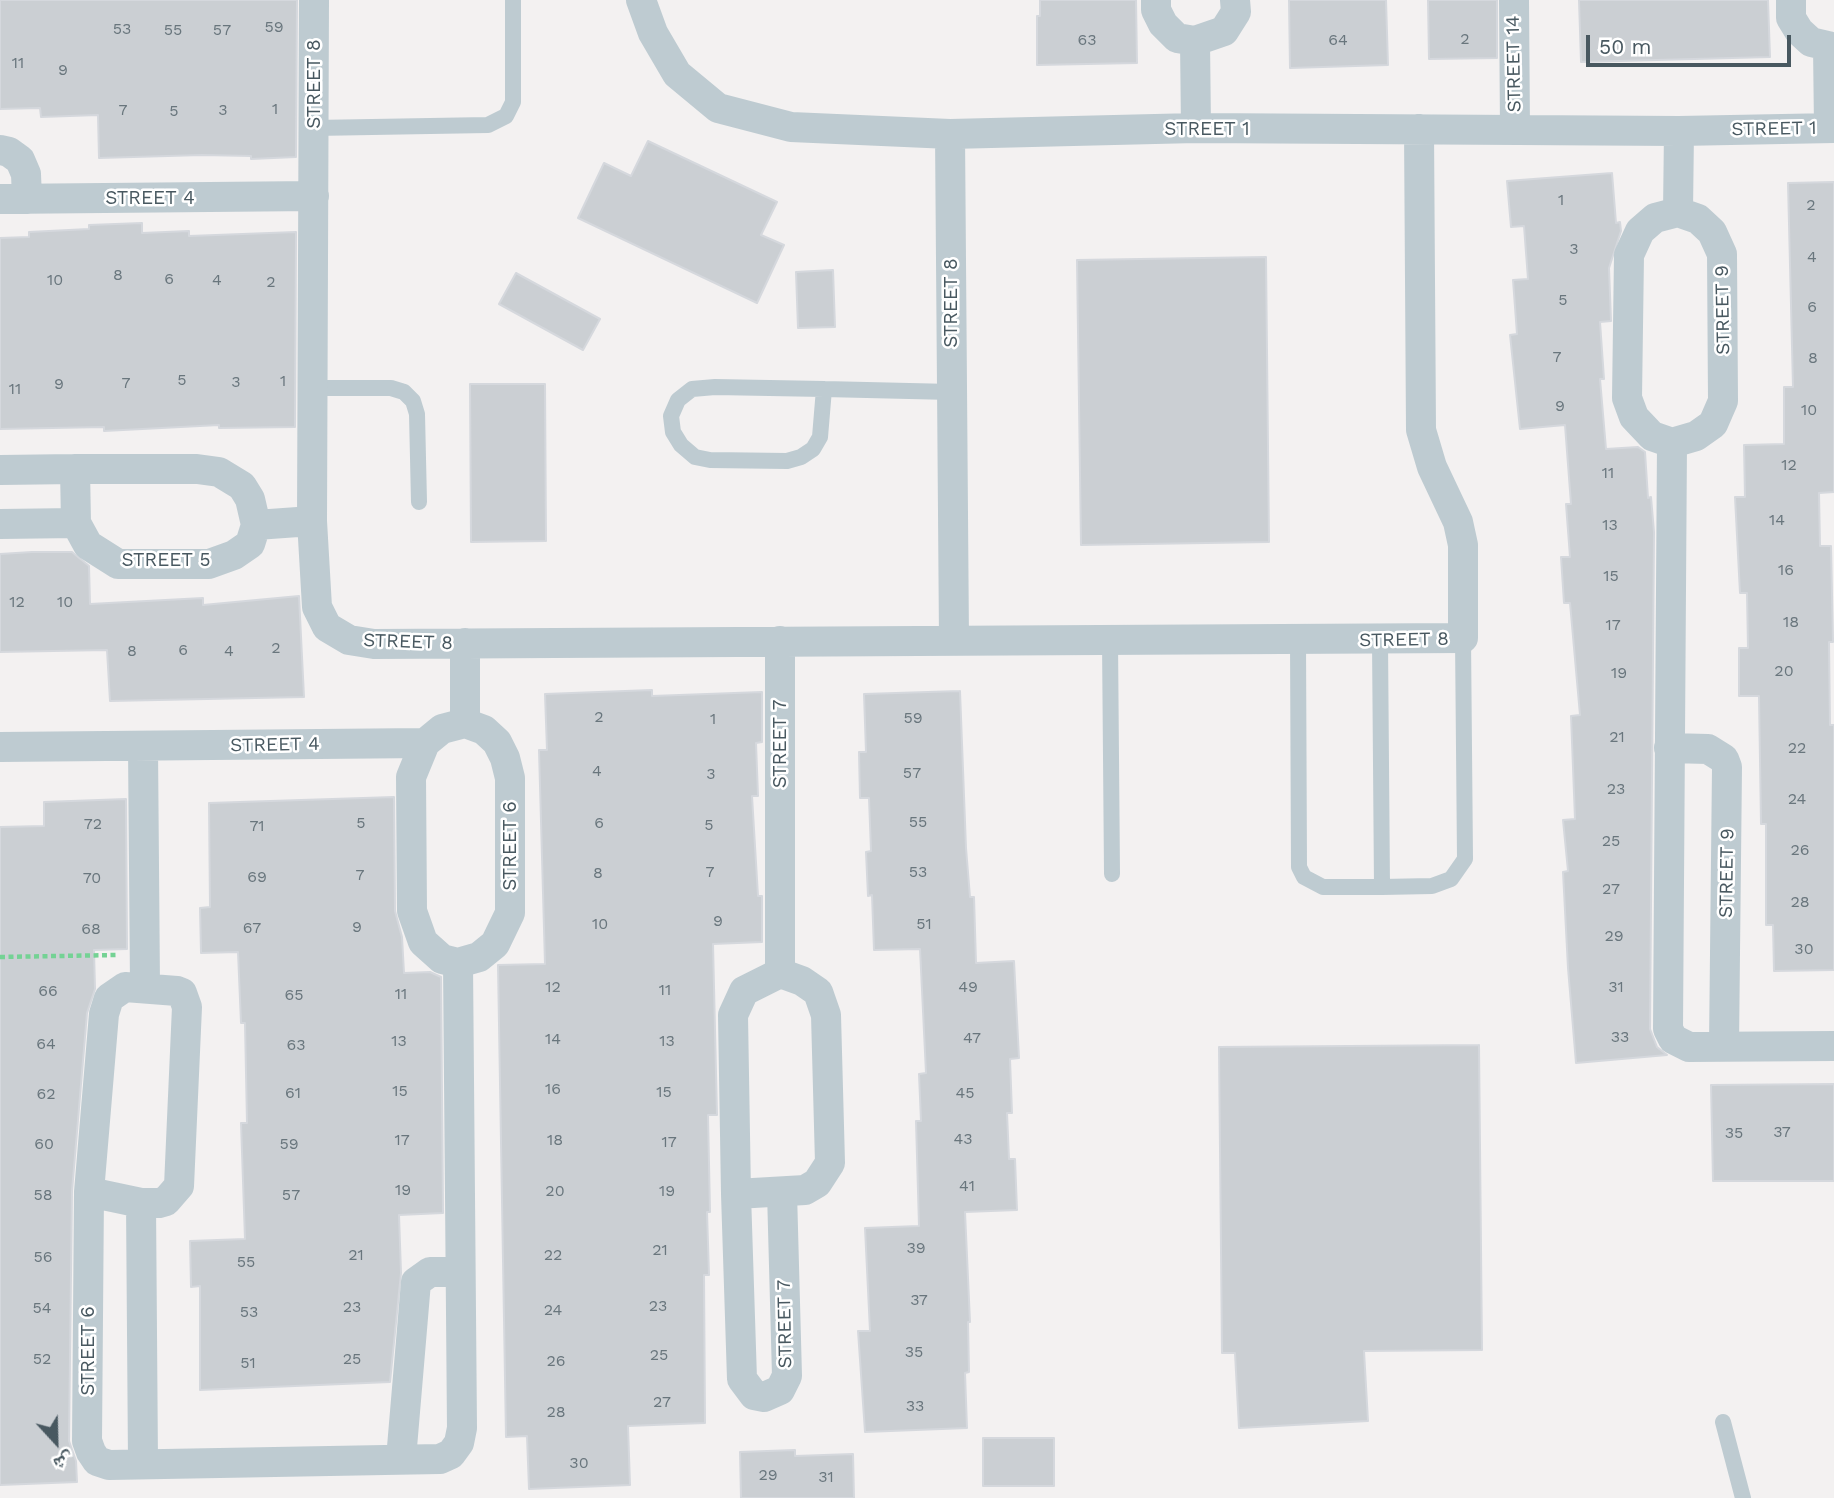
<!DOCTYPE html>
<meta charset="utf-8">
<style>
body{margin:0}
#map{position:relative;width:1834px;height:1498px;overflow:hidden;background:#f3f1f1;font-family:"Work Sans","Noto Naskh Arabic",sans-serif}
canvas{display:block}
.north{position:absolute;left:21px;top:1407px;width:70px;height:70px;-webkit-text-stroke:5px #fff;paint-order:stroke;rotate:158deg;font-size:19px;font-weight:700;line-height:28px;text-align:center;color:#485860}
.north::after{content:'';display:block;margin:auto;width:24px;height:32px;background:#485860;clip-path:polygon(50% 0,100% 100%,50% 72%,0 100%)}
.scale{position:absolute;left:1586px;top:35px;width:205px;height:32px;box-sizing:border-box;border:4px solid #485860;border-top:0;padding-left:9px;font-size:21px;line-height:24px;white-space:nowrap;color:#485860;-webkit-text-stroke:5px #fff;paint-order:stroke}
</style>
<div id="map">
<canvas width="1834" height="1498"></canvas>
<div class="north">ش</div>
<div class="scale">50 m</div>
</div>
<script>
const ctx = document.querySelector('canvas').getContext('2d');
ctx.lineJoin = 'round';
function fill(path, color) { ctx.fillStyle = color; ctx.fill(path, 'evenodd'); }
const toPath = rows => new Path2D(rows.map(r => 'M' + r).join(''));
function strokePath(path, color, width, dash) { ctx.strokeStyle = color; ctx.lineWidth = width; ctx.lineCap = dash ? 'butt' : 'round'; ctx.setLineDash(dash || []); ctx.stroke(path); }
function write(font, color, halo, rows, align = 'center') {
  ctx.font = font + ' "Work Sans",sans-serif'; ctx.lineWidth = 5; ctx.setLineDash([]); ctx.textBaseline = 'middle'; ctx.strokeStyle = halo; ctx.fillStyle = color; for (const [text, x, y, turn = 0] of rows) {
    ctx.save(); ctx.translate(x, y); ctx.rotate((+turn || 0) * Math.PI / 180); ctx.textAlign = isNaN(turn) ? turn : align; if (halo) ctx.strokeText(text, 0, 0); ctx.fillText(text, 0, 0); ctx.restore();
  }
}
const building = toPath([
 [0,0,297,0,296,157,251,159,251,156,202,155,99,158,98,115,41,117,40,108,0,109,0,0],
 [1040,0,1136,0,1137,63,1037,65,1037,16,1040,16,1040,0],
 [1289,0,1386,0,1388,65,1290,68,1289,0],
 [1428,0,1497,0,1497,58,1429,59,1428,0],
 [1579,0,1768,0,1770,57,1581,62,1579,0],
 [648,141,777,202,761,235,784,245,757,303,578,218,604,163,631,176,648,141],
 [1612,173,1616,223,1620,222,1621,231,1609,268,1611,321,1600,322,1604,379,1600,379,1606,449,1638,447,1645,452,1648,498,1651,497,1654,532,1650,1029,1657,1047,1667,1055,1576,1063,1568,968,1563,872,1568,871,1563,820,1575,819,1571,716,1580,715,1570,603,1564,603,1561,557,1570,557,1566,504,1571,504,1565,425,1520,429,1510,335,1517,334,1513,280,1528,279,1524,226,1511,227,1507,181,1612,173],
 [1834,182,1834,492,1819,493,1820,546,1831,546,1833,642,1829,642,1830,725,1834,725,1834,970,1774,971,1773,925,1766,925,1766,824,1761,824,1759,696,1739,696,1739,648,1748,648,1747,593,1740,593,1735,497,1745,497,1744,445,1784,444,1784,387,1793,387,1788,183,1834,182],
 [142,223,142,233,189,231,189,236,296,232,295,427,219,428,219,425,104,431,104,427,0,429,0,238,29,237,29,232,89,229,89,225,142,223],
 [1266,257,1269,542,1081,545,1077,260,1266,257],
 [833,270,835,327,798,328,796,272,833,270],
 [516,273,600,319,583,350,499,304,516,273],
 [470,384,545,384,546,541,471,542,470,384],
 [32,552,72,552,89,566,90,604,203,598,203,605,299,596,304,697,110,701,107,650,0,652,0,554,32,552],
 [652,690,652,696,762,692,762,742,756,743,758,796,752,796,758,896,762,896,762,942,713,944,717,1115,708,1115,710,1212,707,1212,709,1275,704,1275,705,1423,628,1426,630,1485,529,1489,527,1436,506,1437,498,965,545,964,539,750,547,750,545,694,652,690],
 [960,691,966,848,970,897,974,897,976,963,1014,961,1019,1058,1010,1059,1012,1113,1007,1113,1009,1159,1015,1159,1017,1210,965,1212,970,1322,968,1322,969,1372,965,1373,967,1428,865,1432,858,1331,870,1331,865,1228,919,1226,916,1121,921,1121,919,1074,926,1073,920,949,874,950,872,895,868,896,866,852,871,851,869,798,860,798,859,752,866,752,864,694,960,691],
 [394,797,395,911,402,937,404,973,430,972,441,977,443,1213,399,1215,401,1273,390,1382,200,1390,200,1286,191,1287,190,1241,245,1239,241,1123,247,1123,245,1023,241,1023,238,952,201,953,200,908,210,907,209,803,394,797],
 [126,799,127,949,94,950,95,989,87,1013,72,1191,69,1441,76,1461,77,1482,0,1485,0,827,44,826,44,802,126,799],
 [1479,1045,1482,1350,1364,1351,1368,1421,1239,1428,1235,1353,1222,1353,1219,1047,1479,1045],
 [1834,1084,1834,1181,1713,1181,1711,1085,1834,1084],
 [983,1438,1054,1438,1054,1486,983,1486,983,1438],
 [795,1450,795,1456,853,1454,854,1498,741,1498,740,1452,795,1450]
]);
fill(building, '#cbcfd3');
strokePath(building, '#d5d8dd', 2);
strokePath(toPath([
 [0,957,116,955]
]), '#74d294', 4.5, [5, 3.5]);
strokePath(toPath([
 [314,128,488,125,506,116,513,102,513,0],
 [314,388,391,388,404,392,413,401,417,414,419,502],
 [824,389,820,437,813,449,801,457,787,461,710,460,695,457,681,445,673,432,671,416,678,400,692,389,715,387,824,389,952,392],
 [1110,640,1112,874],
 [1298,640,1299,867,1304,877,1323,887,1382,887,1432,886,1451,879,1465,859,1463,638],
 [1380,641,1382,887],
 [1723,1422,1743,1498]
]), '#becbd1', 16);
strokePath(toPath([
 [314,0,312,521,317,607,327,627,349,640,374,644,1463,638,1463,545,1458,522,1432,467,1421,430,1419,129],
 [641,0,653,33,677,74,718,108,791,127,950,134,1196,128,1679,131,1834,128],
 [1156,0,1156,10,1163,24,1177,38,1195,41,1224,31,1236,12,1235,0],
 [1514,0,1515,129],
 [1791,0,1791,18,1799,31,1811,42,1828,46,1829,128],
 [1195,41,1196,128],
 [950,134,954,640],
 [0,150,9,152,20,160,26,174,27,199],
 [0,199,314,196],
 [1678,212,1698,219,1712,232,1722,254,1723,401,1713,424,1696,436,1672,443,1652,436,1634,417,1627,398,1629,255,1640,231,1655,218,1678,212],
 [1678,212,1679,131],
 [1672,443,1668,1029,1673,1039,1689,1047,1834,1046],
 [0,470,75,469,197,469,219,472,242,486,250,499,256,525,250,544,234,555,209,564,118,564,88,545,76,523,75,469],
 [0,524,76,523],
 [256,525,312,521],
 [780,641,780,973],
 [465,723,465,643],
 [425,743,411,777,412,911,423,942,442,959,458,963,479,957,495,944,510,913,510,778,505,758,497,742,484,730,465,723],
 [0,747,425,743,442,729,465,723],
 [143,747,145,986],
 [1669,748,1708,749,1724,759,1727,767,1724,1046],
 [89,1192,141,1203,159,1203,166,1201,179,1186,187,1007,182,993,177,991,125,987,109,998,104,1014,89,1192,87,1441,91,1452,97,1461,109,1465,440,1459,451,1454,459,1443,462,1428,458,963],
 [736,1194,805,1190,817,1183,830,1163,826,1015,818,992,802,981,780,973,744,991,733,1015,736,1194,742,1379,754,1395,764,1397,780,1390,787,1376,782,1192],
 [141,1203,143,1463],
 [401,1459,416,1282,430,1272,460,1272]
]), '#becbd1', 30);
write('16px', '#69767d', null, [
 ["59",274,27],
 ["53",122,29],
 ["55",173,30],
 ["57",222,30],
 ["2",1465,39],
 ["63",1087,40],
 ["64",1338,40],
 ["11",18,63],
 ["9",63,70],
 ["1",275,109],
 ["7",123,110],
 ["3",223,110],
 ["5",174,111],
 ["1",1561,200],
 ["2",1811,205],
 ["3",1574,249],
 ["4",1812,257],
 ["8",118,275],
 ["6",169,279],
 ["10",55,280],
 ["4",217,280],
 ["2",271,282],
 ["5",1563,300],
 ["6",1812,307],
 ["7",1557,357],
 ["8",1813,358],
 ["5",182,380],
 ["1",283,381],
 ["3",236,382],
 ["7",126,383],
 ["9",59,384],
 ["11",15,389],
 ["9",1560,406],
 ["10",1809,410],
 ["12",1789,465],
 ["11",1608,473],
 ["14",1777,520],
 ["13",1610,525],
 ["16",1786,570],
 ["15",1611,576],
 ["12",17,602],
 ["10",65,602],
 ["18",1791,622],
 ["17",1613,625],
 ["2",276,648],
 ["6",183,650],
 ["8",132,651],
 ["4",229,651],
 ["20",1784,671],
 ["19",1619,673],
 ["2",599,717],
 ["59",913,718],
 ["1",713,719],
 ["21",1617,737],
 ["22",1797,748],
 ["4",597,771],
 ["57",912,773],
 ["3",711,774],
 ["23",1616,789],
 ["24",1797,799],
 ["55",918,822],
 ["5",361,823],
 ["6",599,823],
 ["72",93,824],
 ["5",709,825],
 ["71",257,826],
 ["25",1611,841],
 ["26",1800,850],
 ["7",710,872],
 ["53",918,872],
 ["8",598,873],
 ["7",360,875],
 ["69",257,877],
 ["70",92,878],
 ["27",1611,889],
 ["28",1800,902],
 ["9",718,921],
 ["10",600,924],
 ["51",924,924],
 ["9",357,927],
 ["67",252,928],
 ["68",91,929],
 ["29",1614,936],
 ["30",1804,949],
 ["12",553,987],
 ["49",968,987],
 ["31",1616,987],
 ["11",665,990],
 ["66",48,991],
 ["11",401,994],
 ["65",294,995],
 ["33",1620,1037],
 ["47",972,1038],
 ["14",553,1039],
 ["13",399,1041],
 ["13",667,1041],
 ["64",46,1044],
 ["63",296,1045],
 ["16",553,1089],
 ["15",400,1091],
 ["15",664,1092],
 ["61",293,1093],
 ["45",965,1093],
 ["62",46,1094],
 ["37",1782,1132],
 ["35",1734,1133],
 ["43",963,1139],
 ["17",402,1140],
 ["18",555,1140],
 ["17",669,1142],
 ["60",44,1144],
 ["59",289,1144],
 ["41",967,1186],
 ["19",403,1190],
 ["20",555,1191],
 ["19",667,1191],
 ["58",43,1195],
 ["57",291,1195],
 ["39",916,1248],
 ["21",660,1250],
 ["21",356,1255],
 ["22",553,1255],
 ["56",43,1257],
 ["55",246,1262],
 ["37",919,1300],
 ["23",658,1306],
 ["23",352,1307],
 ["54",42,1308],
 ["24",553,1310],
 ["53",249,1312],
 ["35",914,1352],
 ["25",659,1355],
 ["52",42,1359],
 ["25",352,1359],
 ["26",556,1361],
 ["51",248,1363],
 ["27",662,1402],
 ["33",915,1406],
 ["28",556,1412],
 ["30",579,1463],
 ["29",768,1475],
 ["31",826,1477]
]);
write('19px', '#485860', '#fff', [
 ["STREET 14",1514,64,-91],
 ["STREET 8",314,84,-90],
 ["STREET 1",1207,129],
 ["STREET 1",1774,129,-1],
 ["STREET 4",150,198],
 ["STREET 8",951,303,-90],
 ["STREET 9",1723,310,-91],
 ["STREET 5",166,560],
 ["STREET 8",1404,640,-1],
 ["STREET 8",408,642,2],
 ["STREET 7",780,744,-90],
 ["STREET 4",275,745,-1],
 ["STREET 6",510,846,-90],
 ["STREET 9",1727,873,-89],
 ["STREET 7",785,1324,-91],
 ["STREET 6",88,1351,-90]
]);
</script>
